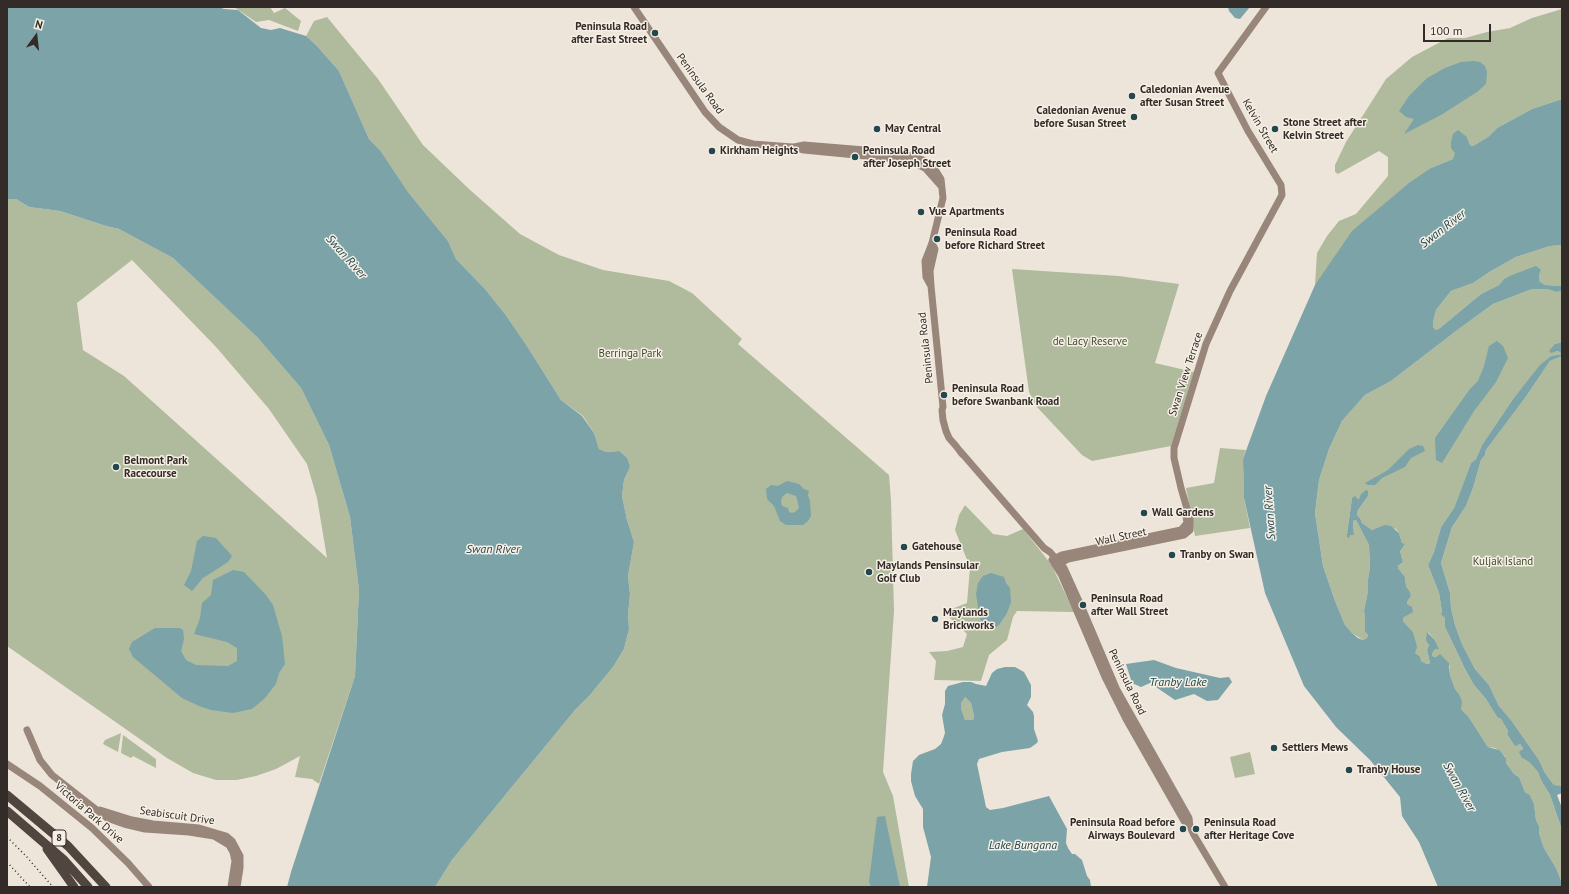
<!DOCTYPE html>
<style>
body{margin:0}
#map{position:relative;width:1569px;height:894px;overflow:hidden;background:#eee5da;font-family:"PT Sans",sans-serif}
canvas{display:block}
.frame{position:absolute;inset:0;border:8px solid #322b27;pointer-events:none}
.north{position:absolute;left:16px;top:16px;width:40px;height:40px;-webkit-text-stroke:3px #f6efe5;paint-order:stroke;rotate:15deg;font-size:11px;font-weight:700;line-height:16px;text-align:center;color:#322b27}
.north::after{content:'';display:block;margin:auto;width:14px;height:18px;background:#322b27;clip-path:polygon(50% 0,100% 100%,50% 72%,0 100%)}
.scale{position:absolute;left:1423px;top:24px;width:68px;height:18px;box-sizing:border-box;border:2px solid #322b27;border-top:0;padding-left:5px;font-size:12px;line-height:14px;white-space:nowrap;color:#322b27;-webkit-text-stroke:3px #f6efe5;paint-order:stroke}
</style>
<div id="map">
<canvas width="1569" height="894"></canvas>
<div class="frame"></div>
<div class="north">N</div>
<div class="scale">100 m</div>
</div>
<script>
const ctx = document.querySelector('canvas').getContext('2d');
ctx.lineJoin = 'round';
function fill(path, color) { ctx.fillStyle = color; ctx.fill(path, 'evenodd'); }
const toPath = rows => new Path2D(rows.map(r => 'M' + r).join(''));
function strokePath(path, color, width, dash) { ctx.strokeStyle = color; ctx.lineWidth = width; ctx.lineCap = dash ? 'butt' : 'round'; ctx.setLineDash(dash || []); ctx.stroke(path); }
function write(font, color, halo, rows, align = 'center') {
  ctx.font = font + ' "PT Sans",sans-serif'; ctx.lineWidth = 3; ctx.setLineDash([]); ctx.textBaseline = 'middle'; ctx.strokeStyle = halo; ctx.fillStyle = color; for (const [text, x, y, turn = 0] of rows) {
    ctx.save(); ctx.translate(x, y); ctx.rotate((+turn || 0) * Math.PI / 180); ctx.textAlign = isNaN(turn) ? turn : align; if (halo) ctx.strokeText(text, 0, 0); ctx.fillText(text, 0, 0); ctx.restore();
  }
}
fill(toPath([
 [234,7,270,7,274,13,285,8,301,21,298,31,269,20,256,22],
 [1562,9,1562,99,1532,109,1497,128,1488,137,1473,146,1470,145,1467,137,1453,159,1431,168,1315,285,1317,253,1327,236,1339,221,1356,214,1388,176,1388,157,1379,151,1338,174,1335,172,1335,165,1346,142,1386,79,1412,57,1448,38,1465,38,1487,32,1510,28,1532,18],
 [327,17,378,79,423,145,469,189,520,234,559,255,603,270,669,281,692,293,742,339,738,344,889,475,891,500,894,611,883,772,893,796,909,887,435,887,452,860,575,710,590,695,613,667,624,649,629,629,628,614,630,594,628,576,634,542,627,520,622,496,624,480,630,467,619,451,606,452,599,449,594,433,583,416,561,400,525,343,505,314,485,289,456,259,448,241,408,192,380,150,369,139,339,71,317,46,306,36,314,21],
 [7,199,16,199,29,207,60,211,106,226,119,229,173,258,257,337,301,388,329,445,350,517,359,590,355,676,319,784,312,779,295,777,300,756,276,769,256,776,237,780,216,780,193,773,167,758,7,646],
 [132,260,217,348,269,409,307,464,317,498,327,558,124,376,83,350,77,303],
 [1562,245,1562,286,1545,285,1539,281,1539,274,1504,279,1499,285,1481,294,1440,328,1436,330,1433,327,1433,322,1436,310,1451,291,1473,283,1491,271,1516,257,1550,246],
 [1012,269,1119,276,1179,284,1155,363,1194,372,1171,446,1092,461,1082,455,1036,406,1029,392],
 [1532,289,1547,289,1556,292,1562,291,1562,342,1555,344,1554,352,1558,351,1562,354,1551,356,1523,387,1513,399,1482,445,1476,459,1471,463,1454,508,1441,527,1434,552,1428,565,1439,593,1442,612,1445,618,1445,627,1465,669,1474,685,1486,699,1497,717,1501,719,1508,731,1507,734,1515,745,1520,744,1523,750,1522,758,1529,762,1538,772,1541,780,1550,795,1562,830,1562,883,1556,868,1544,848,1539,833,1539,826,1536,820,1534,804,1530,795,1525,792,1519,777,1514,774,1506,763,1506,757,1495,748,1488,747,1468,716,1461,709,1459,694,1455,689,1450,675,1450,666,1440,655,1436,657,1432,656,1432,654,1434,650,1437,650,1434,639,1428,632,1429,645,1427,650,1430,663,1427,664,1421,661,1415,653,1413,632,1403,621,1408,605,1407,602,1411,596,1410,592,1406,586,1405,577,1398,568,1398,566,1403,562,1400,551,1402,547,1405,545,1402,543,1399,533,1396,529,1385,526,1372,530,1362,523,1360,518,1357,515,1358,510,1368,496,1368,491,1360,499,1352,498,1347,534,1354,534,1353,521,1354,519,1356,520,1369,545,1370,568,1368,579,1368,591,1364,611,1365,617,1365,632,1368,635,1367,638,1363,640,1352,633,1345,625,1335,601,1323,566,1315,513,1319,480,1329,449,1342,421,1365,395,1391,381,1456,331,1493,304],
 [1562,356,1562,785,1560,786,1554,785,1545,773,1539,760,1511,720,1499,706,1489,685,1475,669,1462,644,1455,625,1451,608,1450,593,1441,563,1452,527,1466,506,1473,488,1481,460,1485,455,1486,450,1525,398,1550,361],
 [1220,448,1246,450,1243,459,1244,498,1250,528,1195,536,1186,488,1214,483],
 [965,505,993,534,1007,536,1023,529,1051,564,1074,612,1017,611,1013,617,1007,640,989,655,981,681,934,680,936,661,929,652,947,651,963,647,967,634,949,617,949,610,967,603,970,567,955,530,959,515],
 [965,697,971,703,974,716,974,719,971,720,965,720,961,708,961,703,963,698],
 [121,733,118,752,103,744,105,740],
 [123,735,156,759,156,768,133,756,131,758,121,753],
 [1250,752,1255,774,1235,778,1230,757]
]), '#afbb9c');
fill(toPath([
 [7,7,219,7,224,9,238,10,261,28,271,30,280,28,306,36,317,46,339,71,369,139,380,150,408,192,448,241,456,259,485,289,505,314,525,343,561,400,582,416,594,433,599,449,606,452,619,451,627,458,630,467,624,480,622,496,627,520,634,542,628,576,630,594,628,614,629,629,624,649,613,667,590,695,575,710,452,860,435,887,287,887,291,872,355,676,359,590,350,517,329,445,301,388,257,337,173,258,119,229,106,226,60,211,29,207,16,199,7,199],
 [1228,7,1250,7,1240,19,1235,18,1229,11],
 [1474,61,1480,62,1485,66,1487,72,1486,84,1477,92,1441,115,1404,134,1414,119,1406,117,1399,111,1409,96,1427,78,1445,68,1461,62],
 [1562,99,1562,245,1550,246,1516,257,1491,271,1473,283,1451,291,1436,310,1433,322,1433,327,1436,330,1440,328,1481,294,1499,285,1504,279,1512,275,1536,266,1541,270,1539,274,1539,281,1545,285,1562,286,1562,291,1556,292,1547,289,1532,289,1493,304,1456,331,1391,381,1365,395,1342,421,1329,449,1319,480,1315,513,1323,566,1335,601,1345,625,1352,633,1358,638,1363,640,1367,638,1368,635,1365,632,1365,617,1364,611,1368,591,1368,579,1370,568,1369,545,1356,520,1354,520,1353,521,1354,535,1350,535,1349,538,1347,537,1347,534,1352,498,1355,496,1358,499,1359,499,1361,494,1366,490,1368,491,1368,496,1358,510,1357,515,1360,518,1362,523,1372,530,1385,525,1391,526,1399,533,1402,543,1405,544,1400,551,1403,562,1398,566,1398,568,1405,577,1406,586,1410,592,1411,596,1407,602,1408,605,1412,607,1413,612,1404,617,1403,621,1413,632,1417,647,1415,653,1420,657,1421,661,1427,664,1430,663,1427,650,1429,645,1426,640,1427,632,1434,639,1439,649,1434,650,1432,654,1432,656,1436,657,1440,654,1449,663,1450,675,1455,689,1459,694,1462,702,1461,709,1468,716,1488,747,1499,750,1506,758,1506,763,1514,774,1519,777,1525,792,1530,795,1534,804,1536,820,1539,826,1539,833,1544,848,1556,868,1562,883,1562,887,1438,887,1419,842,1402,816,1400,797,1370,760,1336,727,1304,686,1265,593,1244,498,1243,459,1266,396,1315,285,1352,231,1409,183,1431,168,1453,159,1455,153,1451,148,1451,142,1453,134,1458,130,1467,137,1470,145,1473,146,1488,137,1497,128,1532,109],
 [1497,341,1503,346,1508,358,1496,382,1474,411,1442,463,1436,460,1435,438,1470,389,1478,381,1484,366,1489,346],
 [1562,342,1562,356,1550,361,1525,398,1486,450,1485,455,1481,460,1473,488,1466,506,1452,527,1441,563,1450,593,1451,608,1455,625,1462,644,1475,669,1489,685,1499,706,1511,720,1539,760,1545,773,1554,785,1562,786,1562,793,1557,795,1562,808,1562,830,1550,795,1541,780,1538,772,1529,762,1522,758,1519,752,1523,749,1520,744,1515,746,1507,734,1508,731,1501,719,1497,717,1486,699,1474,685,1465,669,1445,627,1445,618,1441,614,1442,612,1439,593,1428,565,1434,552,1441,527,1454,508,1471,463,1476,459,1482,445,1513,399,1540,365,1551,356,1562,354,1558,351,1551,353,1549,351,1555,344],
 [1418,445,1423,446,1425,451,1411,458,1405,467,1382,478,1375,485,1368,485,1365,483,1388,470,1409,449],
 [787,481,799,484,804,489,809,491,808,495,810,501,811,516,808,521,803,525,786,525,780,521,774,506,767,499,766,489,771,485,778,486],
 [787,493,796,496,797,499,799,508,795,512,792,513,789,512,788,508,782,506,781,501,782,497],
 [203,536,216,538,232,556,228,562,203,578,192,591,184,585,191,571,197,541],
 [233,570,244,572,266,595,273,605,282,636,285,664,279,673,276,684,264,699,252,709,233,713,211,710,199,706,182,698,133,657,129,649,132,642,155,628,180,628,183,630,184,639,181,651,186,660,196,665,228,666,237,661,237,648,227,642,194,634,200,618,202,603,211,595,213,580],
 [991,573,1004,577,1006,583,1010,588,1011,602,1007,613,999,625,993,629,987,627,980,619,976,594,978,583,983,576],
 [1154,660,1176,668,1220,678,1229,677,1232,682,1218,700,1207,701,1194,694,1175,700,1150,683,1141,687,1132,683,1126,664],
 [1005,667,1015,667,1024,672,1031,685,1031,697,1027,705,1033,712,1034,716,1034,729,1038,741,1037,743,1030,748,1002,752,979,759,977,764,986,807,990,810,1003,808,1049,796,1067,829,1066,843,1068,848,1072,854,1075,854,1082,860,1087,876,1090,880,1091,887,927,887,931,857,923,827,923,809,915,796,911,781,911,774,913,761,919,755,935,749,941,744,943,739,945,733,942,715,945,704,945,691,948,686,963,682,971,682,976,684,986,686,992,673,997,669],
 [965,697,971,703,974,716,974,719,971,720,965,720,961,708,961,703],
 [885,816,900,887,871,887,869,882,877,817]
]), '#7ca3a7');
strokePath(toPath([
 [634,7,705,112,719,127,738,140,753,144,792,147,804,150,907,160,925,168,941,186],
 [794,147,804,145,901,153,915,157,923,160,936,171,941,179,943,198,932,243,925,261,926,277,931,286],
 [932,243,935,249,930,271,931,286,943,407,942,410,943,420,946,431,949,438,956,446,962,454],
 [960,451,1044,548,1050,552,1064,568,1083,610,1117,690,1189,818,1190,827,1194,835,1225,887],
 [1052,560,1062,555,1181,530,1187,523,1186,516],
 [1054,563,1061,574,1105,677,1126,719,1184,821,1190,827],
 [1056,566,1068,559,1184,535,1190,530,1190,519,1181,488,1174,458,1174,448,1206,344,1230,291,1282,195,1281,185,1248,131,1218,73,1266,7],
 [27,730,40,760,52,775,107,818,124,824,145,829,189,832,214,836,229,845,233,852,235,861,231,887],
 [7,764,40,786,92,828,128,863,149,887],
 [100,810,132,820,153,824,199,828,226,836,232,841,240,856,240,868,237,887]
]), '#978679', 7);
strokePath(toPath([
 [7,795,68,846,106,887],
 [7,811,64,860,88,887],
 [47,849,74,887]
]), '#51463f', 9);
strokePath(toPath([
 [7,837,26,856,53,887],
 [7,862,30,887]
]), '#322b27', 1.5, [1, 3]);
for (const [x, y, r, color] of [
 [655,33,4,"#22484e"],
 [1132,96,4,"#22484e"],
 [1134,117,4,"#22484e"],
 [877,129,4,"#22484e"],
 [1275,129,4,"#22484e"],
 [712,151,4,"#22484e"],
 [855,157,4,"#22484e"],
 [921,212,4,"#22484e"],
 [937,239,4,"#22484e"],
 [944,395,4,"#22484e"],
 [116,467,4,"#22484e"],
 [1144,513,4,"#22484e"],
 [904,547,4,"#22484e"],
 [1172,555,4,"#22484e"],
 [869,572,4,"#22484e"],
 [1083,605,4,"#22484e"],
 [935,619,4,"#22484e"],
 [1274,748,4,"#22484e"],
 [1349,770,4,"#22484e"],
 [1183,829,4,"#22484e"],
 [1196,829,4,"#22484e"]
]) { const dot = new Path2D(); dot.arc(x, y, r, 0, 2 * Math.PI); ctx.fillStyle = color; ctx.fill(dot); strokePath(dot, '#f6efe5', 1.5); }
for (const [x, y, w] of [
 [59,838,14]
]) { const box = new Path2D(); box.roundRect(x - w / 2, y - 8, w, 16, 3); ctx.fillStyle = '#f6efe5'; ctx.fill(box); strokePath(box, '#322b27', 1); }
write('bold 10px', '#322b27', null, [
 ["8",59,838]
]);
write('bold 11px', '#322b27', '#f6efe5', [
 ["Peninsula Road",647,27,"right"],
 ["after East Street",647,40,"right"],
 ["Caledonian Avenue",1140,90],
 ["after Susan Street",1140,103],
 ["Caledonian Avenue",1126,111,"right"],
 ["before Susan Street",1126,124,"right"],
 ["Stone Street after",1283,123],
 ["Kelvin Street",1283,136],
 ["May Central",885,129],
 ["Kirkham Heights",720,151],
 ["Peninsula Road",863,151],
 ["after Joseph Street",863,164],
 ["Vue Apartments",929,212],
 ["Peninsula Road",945,233],
 ["before Richard Street",945,246],
 ["Peninsula Road",952,389],
 ["before Swanbank Road",952,402],
 ["Belmont Park",124,461],
 ["Racecourse",124,474],
 ["Wall Gardens",1152,513],
 ["Gatehouse",912,547],
 ["Tranby on Swan",1180,555],
 ["Maylands Pensinsular",877,566],
 ["Golf Club",877,579],
 ["Peninsula Road",1091,599],
 ["after Wall Street",1091,612],
 ["Maylands",943,613],
 ["Brickworks",943,626],
 ["Settlers Mews",1282,748],
 ["Tranby House",1357,770],
 ["Peninsula Road before",1175,823,"right"],
 ["Airways Boulevard",1175,836,"right"],
 ["Peninsula Road",1204,823],
 ["after Heritage Cove",1204,836]
], 'left');
write('11px', '#322b27', '#f6efe5', [
 ["Peninsula Road",700,84,54],
 ["Kelvin Street",1260,126,60],
 ["Peninsula Road",926,348,-96],
 ["Swan View Terrace",1186,374,-72],
 ["Wall Street",1121,537,-12],
 ["Peninsula Road",1127,682,64],
 ["Victoria Park Drive",89,813,41],
 ["Seabiscuit Drive",177,816,8]
]);
write('11px', '#404d2e', '#f6efe5', [
 ["de Lacy Reserve",1090,342],
 ["Berringa Park",630,354],
 ["Kuljak Island",1503,562]
]);
write('italic 12px', '#22484e', '#f6efe5', [
 ["Swan River",1443,229,-38],
 ["Swan River",346,257,48],
 ["Swan River",1270,513,-94],
 ["Swan River",493,550],
 ["Tranby Lake",1178,683],
 ["Swan River",1459,787,61],
 ["Lake Bungana",1023,846]
]);
</script>
